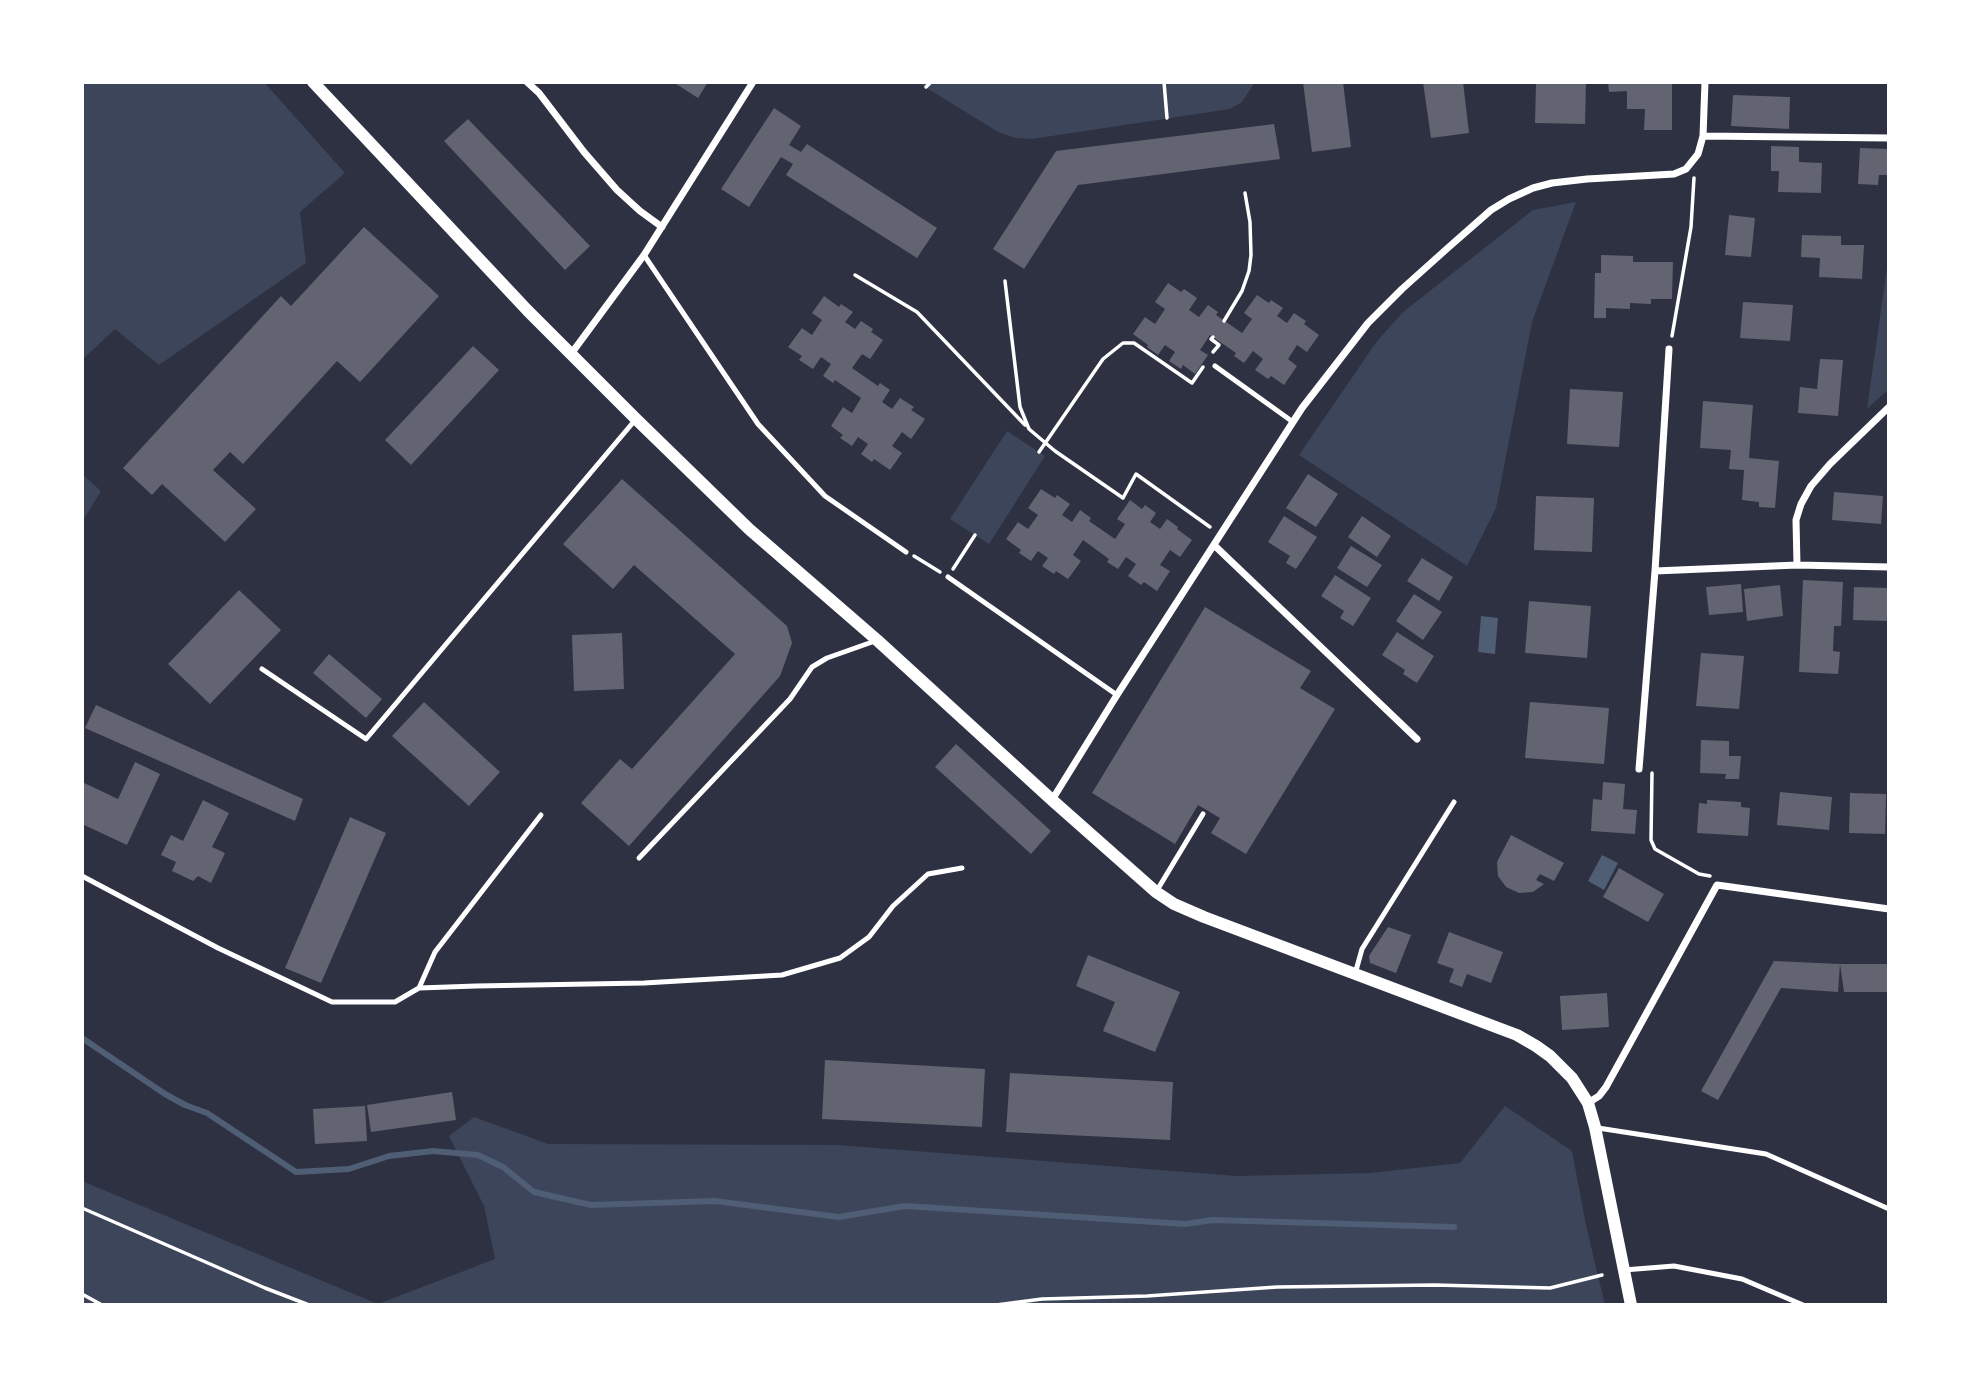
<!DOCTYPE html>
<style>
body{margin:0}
#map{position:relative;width:1971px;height:1387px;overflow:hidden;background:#2d3142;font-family:"Work Sans",sans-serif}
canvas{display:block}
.frame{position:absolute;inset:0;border:84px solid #fff;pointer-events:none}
</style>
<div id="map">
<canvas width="1971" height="1387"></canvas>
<div class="frame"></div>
</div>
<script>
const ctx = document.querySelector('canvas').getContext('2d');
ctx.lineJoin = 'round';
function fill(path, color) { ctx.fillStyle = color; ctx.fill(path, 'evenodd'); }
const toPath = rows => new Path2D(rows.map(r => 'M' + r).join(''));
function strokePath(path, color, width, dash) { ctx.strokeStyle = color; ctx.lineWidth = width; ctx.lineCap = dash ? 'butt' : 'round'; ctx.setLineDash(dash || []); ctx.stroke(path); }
fill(toPath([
 [82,82,264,82,345,173,300,212,306,263,159,365,115,329,82,360],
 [917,82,1255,82,1242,102,1230,109,1032,139,1016,138,998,132],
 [1576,202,1532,322,1496,508,1467,566,1299,455,1377,341,1403,312,1533,210],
 [1889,253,1889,389,1867,409],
 [1007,431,1045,456,989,544,950,519],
 [82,474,101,491,82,522],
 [1505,1106,1572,1151,1586,1225,1605,1305,82,1305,82,1181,378,1304,495,1259,484,1206,449,1136,474,1117,548,1144,838,1145,1237,1176,1369,1173,1460,1163]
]), '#3c4559');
fill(toPath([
 [1481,616,1498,618,1495,654,1478,652],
 [1602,855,1618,863,1604,890,1588,881]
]), '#4f5d75');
strokePath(toPath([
 [82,1038,165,1094,185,1105,207,1113,296,1172,349,1169,389,1156,433,1151,478,1155,503,1167,534,1192,591,1205,715,1201,839,1217,905,1206,1185,1224,1213,1220,1454,1227]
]), '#4f5d75', 6);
fill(toPath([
 [673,82,708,82,698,98],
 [1303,82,1343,82,1351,147,1312,152],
 [1423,82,1463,82,1469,133,1431,138],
 [1536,82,1586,82,1585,124,1535,123],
 [1608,82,1672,82,1672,130,1644,130,1645,109,1627,109,1627,91,1609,92],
 [1733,95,1790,97,1789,129,1731,126],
 [774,108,801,126,789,145,801,152,807,144,937,228,917,258,786,175,793,164,781,157,749,207,721,189],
 [468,119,590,246,565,270,444,141],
 [1274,124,1280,159,1078,185,1024,269,993,249,1056,151],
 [1771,146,1799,147,1799,162,1822,163,1821,193,1778,192,1779,171,1771,171],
 [1860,148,1889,149,1889,175,1879,175,1878,185,1858,184],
 [1729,215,1755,218,1751,257,1725,255],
 [364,227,439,296,360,382,337,361,243,464,230,452,213,470,256,509,225,542,162,484,152,495,123,468,281,296,291,306],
 [1802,235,1841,236,1841,245,1864,245,1862,279,1819,277,1820,258,1801,257],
 [1601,255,1633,256,1633,262,1673,262,1672,299,1651,299,1651,304,1630,303,1630,309,1606,308,1606,318,1594,318,1595,273,1601,273],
 [1168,283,1181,292,1184,289,1197,298,1189,310,1199,317,1208,305,1218,312,1216,315,1242,333,1252,319,1244,313,1257,295,1269,303,1271,300,1283,308,1277,316,1287,323,1294,313,1306,321,1304,324,1319,335,1307,352,1297,345,1288,359,1297,366,1284,385,1271,376,1268,379,1255,370,1263,359,1253,351,1244,363,1234,356,1236,353,1210,335,1200,350,1208,355,1195,374,1183,365,1181,369,1169,361,1175,352,1165,345,1158,355,1147,347,1148,345,1133,334,1145,317,1155,324,1165,309,1155,302],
 [824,296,839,307,841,304,853,312,845,322,855,329,861,321,873,329,871,332,883,340,870,359,862,354,852,368,878,386,880,383,890,390,882,402,892,409,900,398,914,407,911,410,925,419,911,439,902,432,892,446,902,453,890,470,874,459,872,462,861,454,868,444,858,437,852,446,840,438,843,435,831,426,843,407,852,413,861,398,835,380,833,383,823,376,831,364,821,357,813,369,799,360,802,356,788,347,802,328,812,335,822,320,812,313],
 [1743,302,1793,305,1790,341,1740,338],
 [473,346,499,370,411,465,385,440],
 [1820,359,1843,360,1838,416,1798,413,1800,387,1817,389],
 [1570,389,1623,392,1619,447,1567,444],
 [1703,401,1753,405,1749,458,1779,461,1775,508,1759,507,1759,502,1742,500,1744,470,1729,469,1731,450,1700,448],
 [1308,474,1338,494,1316,527,1286,508],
 [622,479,787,626,792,643,780,676,629,846,581,803,620,759,632,769,735,654,634,565,613,589,563,544],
 [1041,489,1055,498,1057,495,1070,504,1062,515,1072,522,1080,510,1091,518,1089,521,1115,539,1125,524,1117,519,1130,500,1142,509,1145,505,1156,513,1150,522,1160,529,1167,519,1178,527,1177,529,1192,540,1180,557,1170,550,1160,565,1170,571,1157,591,1144,582,1141,585,1128,576,1136,564,1126,557,1118,569,1107,562,1109,559,1083,540,1073,555,1081,561,1068,579,1056,571,1054,574,1042,566,1048,558,1038,551,1031,561,1019,553,1021,550,1006,539,1018,522,1028,529,1038,515,1028,508],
 [1834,492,1883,496,1881,524,1832,520],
 [1536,496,1594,498,1592,552,1534,550],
 [1284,516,1317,537,1296,569,1286,563,1290,556,1268,542],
 [1362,516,1391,536,1377,557,1348,537],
 [1351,546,1382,565,1367,587,1337,568],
 [1422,558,1453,577,1439,601,1407,581],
 [1335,575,1371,598,1353,626,1340,618,1344,611,1321,596],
 [1803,580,1843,582,1841,626,1834,626,1833,651,1840,652,1838,674,1799,672],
 [1741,584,1743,612,1709,615,1706,587],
 [1780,585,1783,616,1747,621,1744,589],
 [1854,587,1889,588,1889,621,1853,620],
 [239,590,281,630,210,704,168,664],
 [1414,594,1442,612,1423,640,1396,621],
 [1529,601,1591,606,1587,658,1525,653],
 [1205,607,1311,671,1300,688,1335,709,1246,854,1211,833,1220,818,1198,805,1175,844,1092,793],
 [1397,632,1434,656,1417,683,1403,674,1405,670,1382,655],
 [622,633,624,689,574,691,572,635],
 [1701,653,1744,656,1739,709,1696,706],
 [329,654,382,699,366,718,313,673],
 [424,702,500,772,469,806,392,736],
 [1530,702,1609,708,1604,764,1525,758],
 [96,705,303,799,295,821,85,728],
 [1701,740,1729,741,1729,756,1741,756,1739,779,1725,779,1726,774,1700,773],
 [956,744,1051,831,1031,854,935,767],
 [135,762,160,774,127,845,82,824,82,782,118,799],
 [1603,782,1625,784,1623,809,1637,810,1635,834,1591,831,1593,799,1602,800],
 [1780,792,1832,797,1829,830,1777,825],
 [1850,793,1886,794,1885,834,1849,833],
 [203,800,229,813,212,847,225,853,211,883,198,876,193,881,172,871,176,862,161,855,171,835,183,841],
 [1707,800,1741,802,1741,807,1750,808,1748,836,1697,833,1699,803,1707,804],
 [350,817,386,833,321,983,285,968],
 [1511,835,1564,863,1554,881,1540,874,1536,880,1544,884,1533,892,1519,893,1506,887,1498,876,1497,862],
 [1619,868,1664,894,1648,922,1603,897],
 [1388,927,1411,935,1396,973,1370,963,1369,956],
 [1449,932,1503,952,1491,983,1467,974,1462,987,1449,982,1454,969,1437,963],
 [1088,955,1180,992,1155,1052,1103,1031,1115,1002,1076,986],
 [1774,961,1840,964,1838,992,1781,988,1718,1100,1701,1091],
 [1840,964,1889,964,1889,992,1844,992],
 [1607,993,1609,1027,1562,1030,1560,996],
 [825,1060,985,1069,982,1127,822,1119],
 [1010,1073,1173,1082,1170,1140,1006,1132],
 [452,1092,456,1120,371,1132,367,1105],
 [365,1106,367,1141,315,1144,313,1109]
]), '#626471');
strokePath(toPath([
 [1164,82,1167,118],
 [926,87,931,82],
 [855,275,917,312,1025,425],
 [1005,281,1020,407,1029,429,1055,451,1123,498,1136,474,1210,527],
 [1224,321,1242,291,1249,271,1251,255,1250,222,1245,193],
 [1672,336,1691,227,1694,178],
 [1213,337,1211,339,1219,345,1213,352],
 [1039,452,1103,359,1123,343,1134,343,1192,383,1203,367],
 [914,556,940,572],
 [953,569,975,535],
 [1652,773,1651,840,1655,849,1699,874,1710,876],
 [82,1208,265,1288,309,1305],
 [82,1294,102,1305],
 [996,1305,1042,1299,1147,1296,1277,1287,1435,1285,1550,1288,1602,1275]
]), '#fff', 3.5);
strokePath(toPath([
 [644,255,758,424,825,496,906,552],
 [1215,366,1293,422],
 [948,577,1117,695],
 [262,669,366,739,636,419],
 [639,858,790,699,812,667,827,658,875,641],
 [82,876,218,948,332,1002,395,1002,419,988,435,952,541,815],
 [1156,892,1203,814],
 [1355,974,1362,949,1454,802],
 [419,988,476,986,644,983,782,975,840,958,869,937,893,906,928,874,962,868],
 [1598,1128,1766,1154,1889,1209],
 [1624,1270,1674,1266,1742,1279,1803,1305]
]), '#fff', 5);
strokePath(toPath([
 [527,82,539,93,584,152,617,190,640,211,662,227],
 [1703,136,1889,138],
 [571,354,644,255,753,82],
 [1214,545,1417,739],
 [1797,565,1796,520,1801,504,1811,486,1830,464,1889,407],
 [1655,571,1797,565,1889,567],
 [1639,769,1655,571,1669,349],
 [1052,800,1117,695,1302,408,1368,323,1402,289,1450,246,1491,210,1509,199,1533,188,1552,183,1587,179,1674,174,1686,169,1698,154,1703,136,1705,82],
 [1588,1103,1599,1096,1606,1087,1717,885,1889,909]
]), '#fff', 7);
strokePath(toPath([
 [313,82,528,311,636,419,749,529,877,640,1052,800,1156,892,1174,904,1204,917,1517,1035,1536,1046,1550,1056,1572,1078,1588,1103,1595,1127,1631,1305]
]), '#fff', 12);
</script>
